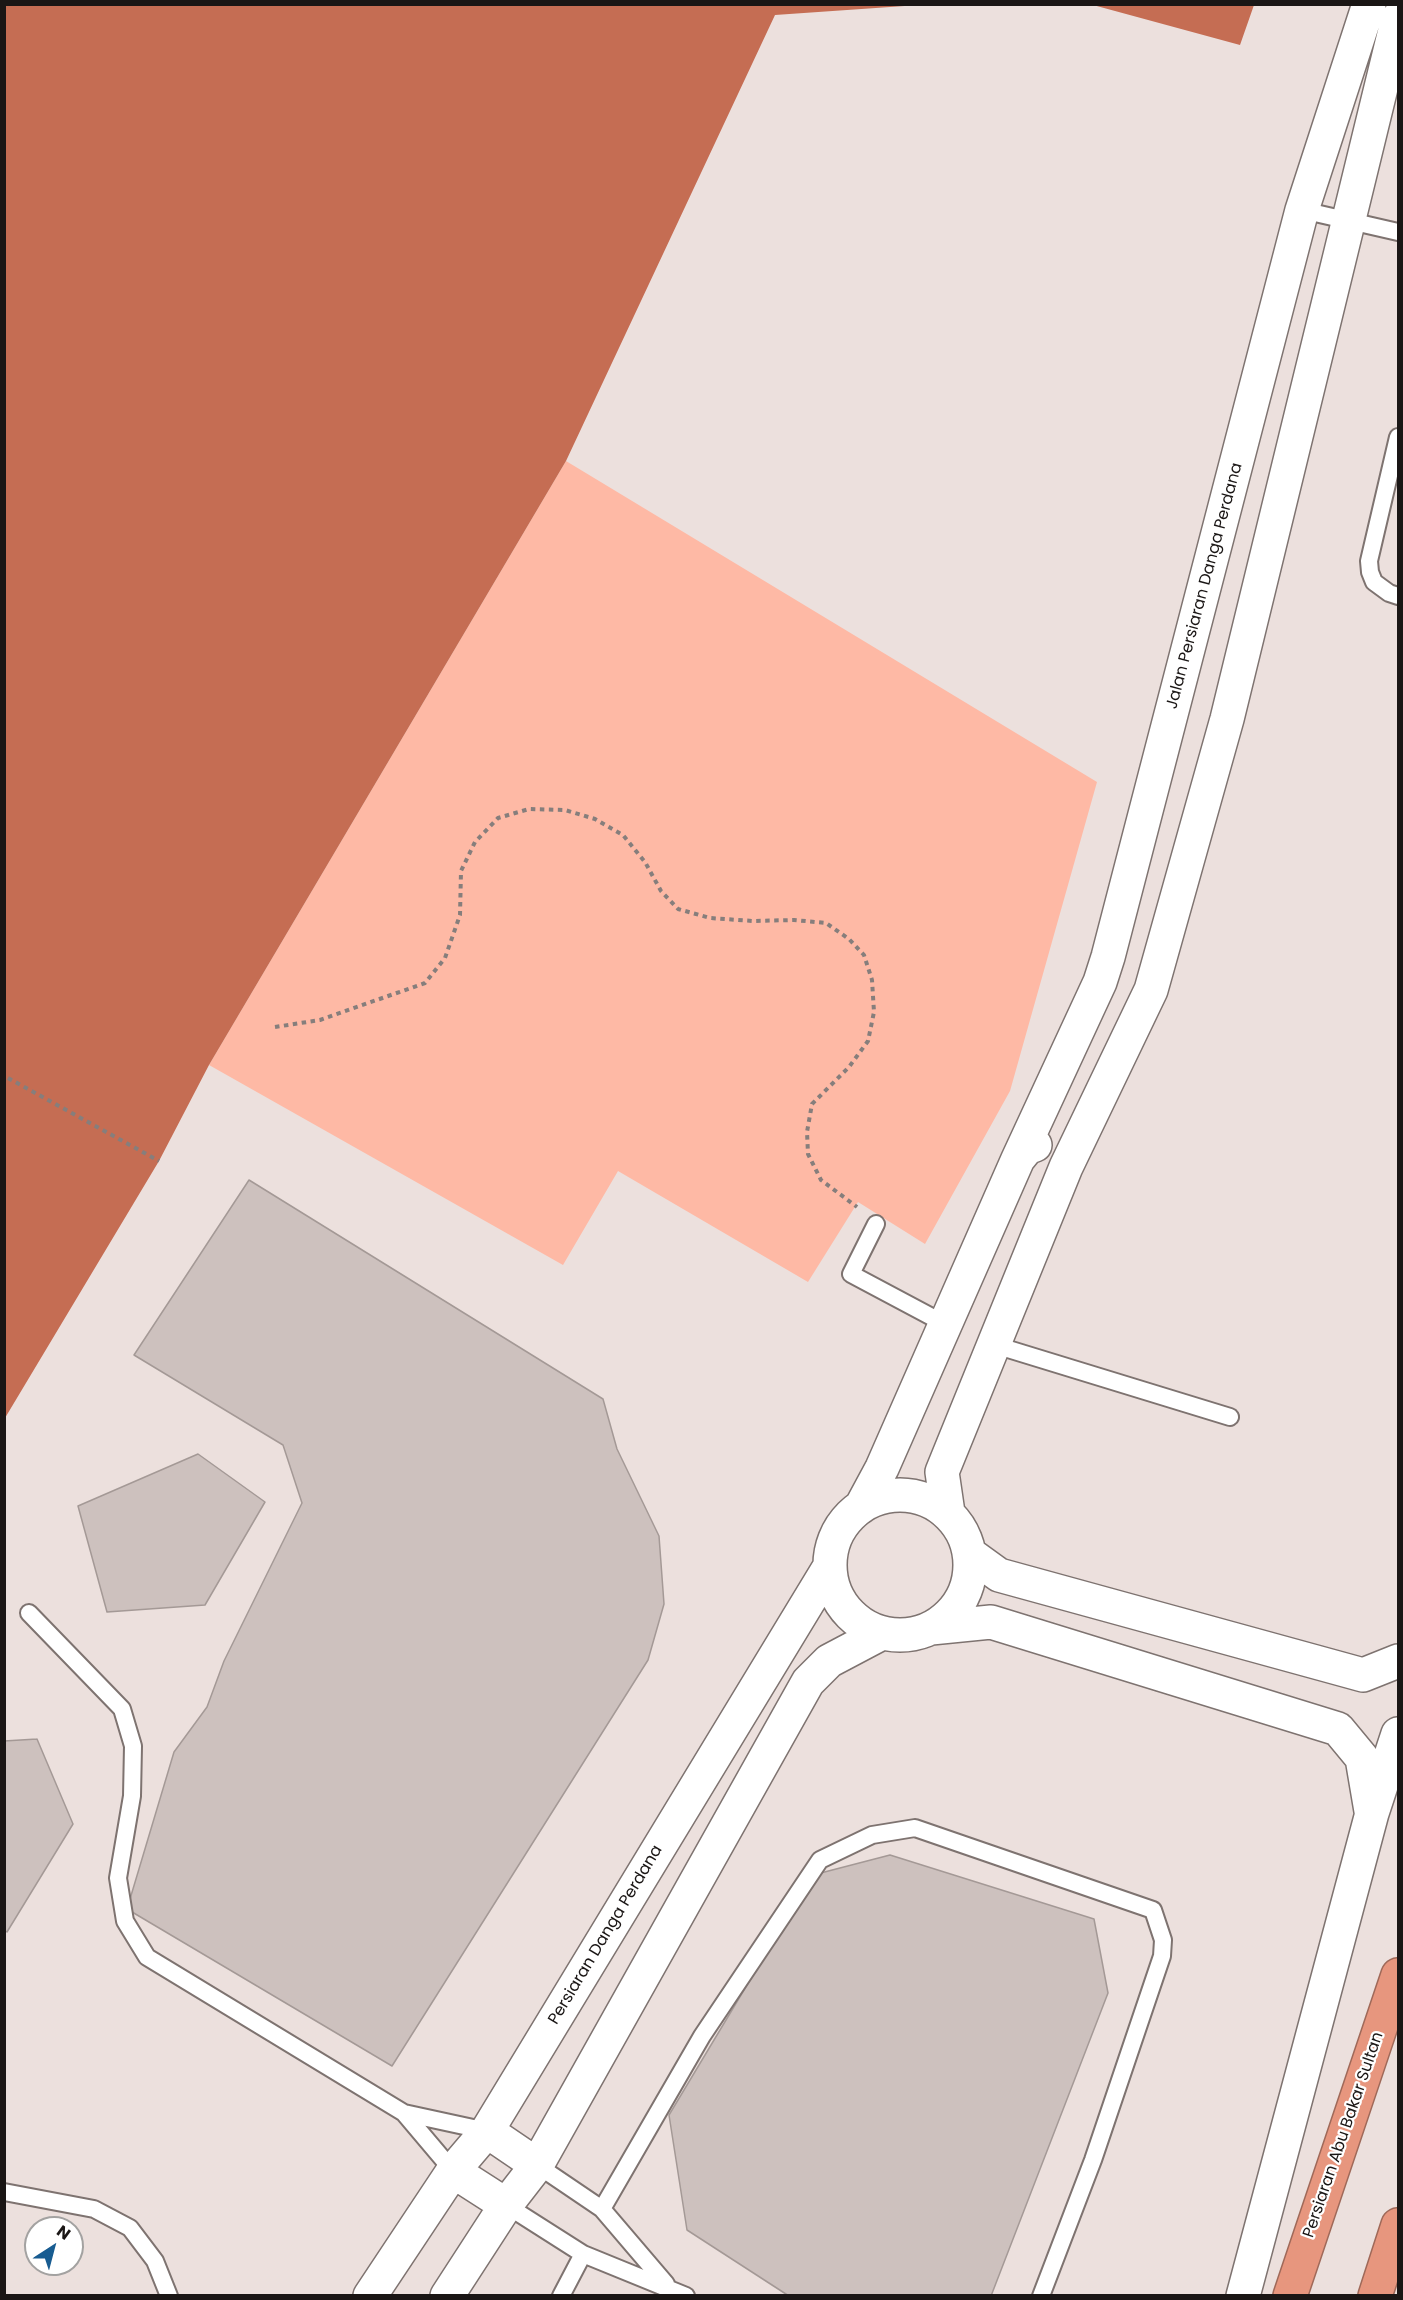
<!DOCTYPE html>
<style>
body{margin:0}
#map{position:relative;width:1403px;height:2300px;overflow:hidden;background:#ece0dd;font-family:Poppins,sans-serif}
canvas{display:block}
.frame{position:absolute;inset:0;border:6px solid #1a1615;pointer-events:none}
.north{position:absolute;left:24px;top:2216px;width:60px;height:60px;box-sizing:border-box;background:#fff;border:2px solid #a3a2a1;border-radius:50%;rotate:36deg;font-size:16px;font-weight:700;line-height:24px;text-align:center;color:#1a1615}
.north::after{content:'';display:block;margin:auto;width:21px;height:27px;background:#185c91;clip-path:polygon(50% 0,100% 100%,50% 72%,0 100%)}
</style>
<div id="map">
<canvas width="1403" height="2300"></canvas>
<div class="frame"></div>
<div class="north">N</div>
</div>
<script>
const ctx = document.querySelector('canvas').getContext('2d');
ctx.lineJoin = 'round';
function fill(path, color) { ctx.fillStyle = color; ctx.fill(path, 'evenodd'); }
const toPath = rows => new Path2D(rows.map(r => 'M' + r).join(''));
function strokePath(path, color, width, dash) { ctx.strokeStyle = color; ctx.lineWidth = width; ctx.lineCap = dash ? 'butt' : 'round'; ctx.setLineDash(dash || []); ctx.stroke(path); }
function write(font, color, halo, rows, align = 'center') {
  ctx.font = font + ' Poppins,sans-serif'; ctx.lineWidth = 4.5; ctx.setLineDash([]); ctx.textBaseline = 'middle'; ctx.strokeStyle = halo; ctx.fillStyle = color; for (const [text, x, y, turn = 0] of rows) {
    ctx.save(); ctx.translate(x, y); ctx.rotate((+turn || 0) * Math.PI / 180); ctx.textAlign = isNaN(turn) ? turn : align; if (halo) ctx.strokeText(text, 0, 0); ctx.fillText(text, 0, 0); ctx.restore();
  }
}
fill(toPath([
 [566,461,1097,782,1010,1091,925,1244,858,1202,808,1282,618,1171,563,1265,209,1065]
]), '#feb9a5');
fill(toPath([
 [5,4,919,5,775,15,566,461,209,1065,159,1161,5,1418],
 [1093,5,1254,5,1240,45]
]), '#c56d53');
const building = toPath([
 [249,1180,603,1399,617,1449,659,1536,664,1604,648,1660,392,2066,127,1909,174,1752,207,1707,224,1661,302,1503,283,1445,134,1355,249,1180],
 [198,1454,265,1502,205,1605,107,1612,78,1506,198,1454],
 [37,1739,73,1824,7,1932,4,1930,4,1741,37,1739],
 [890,1855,1094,1919,1108,1993,991,2296,789,2296,687,2230,669,2115,813,1875,890,1855]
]);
fill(building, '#cdc1be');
strokePath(building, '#a49996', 1.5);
const lane = toPath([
 [1302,210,1398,232],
 [1398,437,1369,561,1370,572,1374,582,1389,593,1398,596],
 [876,1224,851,1274,945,1324],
 [995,1345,1230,1417],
 [29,1613,122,1709,133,1746,132,1796,118,1878,125,1921,147,1957,404,2113,453,2171],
 [404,2113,487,2131],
 [537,2165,602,2209,666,2284],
 [4,2192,94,2209,130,2228,155,2261,169,2296],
 [506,2205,583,2254,686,2296],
 [602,2209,702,2036,820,1860,872,1835,915,1828,1153,1910,1163,1940,1162,1956,1093,2160,1041,2296],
 [561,2296,583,2254]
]);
const street = toPath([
 [1018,1159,1100,982,1108,957,1302,210,1369,4],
 '830 1565a70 70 0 1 1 140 0a70 70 0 1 1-140 0Z',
 [861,1507,882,1468,1018,1159,1027,1148,1035,1145],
 [948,1513,942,1472,1066,1167,1151,990,1227,719,1398,18],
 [970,1554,999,1575,1363,1675,1398,1661],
 [931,1628,991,1622,1338,1729,1362,1758,1371,1811],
 [487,2131,537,2165],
 [453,2171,506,2205],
 [370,2296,453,2171,487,2131,830,1566],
 [447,2296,506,2205,537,2165,808,1682,829,1661,882,1633],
 [1243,2296,1372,1813,1398,1734]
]);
const highway = toPath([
 [1290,2296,1398,1975],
 [1375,2296,1398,2225]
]);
strokePath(lane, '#7e7370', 20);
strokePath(street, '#7e7370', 36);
strokePath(highway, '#9f6959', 36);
strokePath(toPath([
 [275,1027,320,1020,425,983,445,958,460,915,461,871,475,842,498,818,529,809,565,810,595,819,623,835,645,862,661,891,678,909,710,918,753,921,794,920,826,923,849,939,864,955,872,980,874,1012,868,1041,849,1067,812,1104,807,1132,808,1154,821,1180,857,1207],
 [8,1078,159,1161]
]), '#867e7c', 4, [4.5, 4.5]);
strokePath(lane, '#fff', 16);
strokePath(street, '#fff', 33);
strokePath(highway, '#e7967e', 33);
write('16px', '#1a1615', '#fff', [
 ["Jalan Persiaran Danga Perdana",1205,586,-75],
 ["Persiaran Danga Perdana",606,1935,-59],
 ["Persiaran Abu Bakar Sultan",1344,2135,-71]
]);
</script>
